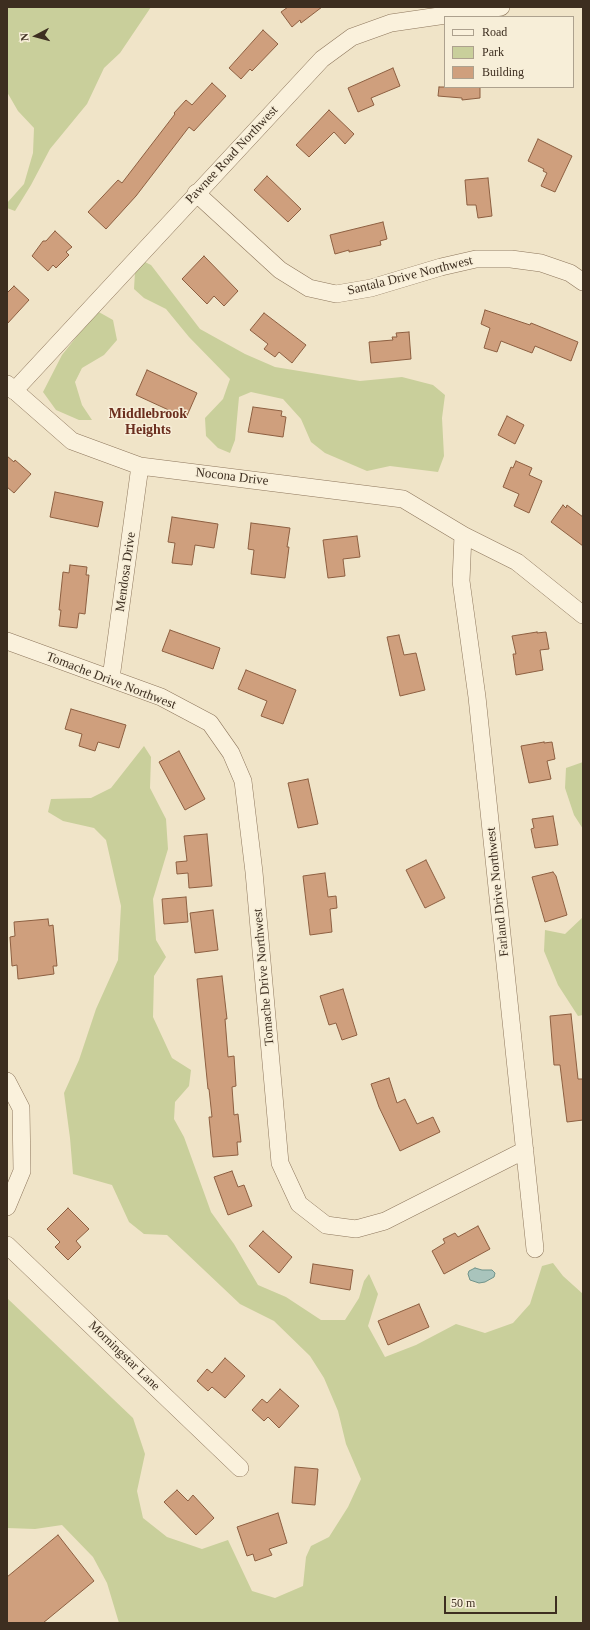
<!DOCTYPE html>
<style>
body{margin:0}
#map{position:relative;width:590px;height:1630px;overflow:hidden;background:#f0e4c8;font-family:Georgia,serif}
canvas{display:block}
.frame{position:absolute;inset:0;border:8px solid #3d2e20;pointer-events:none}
.legend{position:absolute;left:444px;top:16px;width:130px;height:72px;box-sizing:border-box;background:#f7eed8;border:1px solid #ada18e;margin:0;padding:5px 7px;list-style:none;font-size:12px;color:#3d2e20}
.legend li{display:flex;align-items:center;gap:8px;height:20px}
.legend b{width:20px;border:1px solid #ada18e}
.north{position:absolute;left:16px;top:16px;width:40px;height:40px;-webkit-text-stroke:3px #f7eed8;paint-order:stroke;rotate:264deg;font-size:11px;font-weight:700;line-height:16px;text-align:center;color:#3d2e20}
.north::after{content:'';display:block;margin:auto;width:14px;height:18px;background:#3d2e20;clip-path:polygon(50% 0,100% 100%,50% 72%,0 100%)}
.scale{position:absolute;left:444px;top:1596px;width:113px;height:18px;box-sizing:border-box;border:2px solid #3d2e20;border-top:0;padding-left:5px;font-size:12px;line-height:14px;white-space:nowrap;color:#3d2e20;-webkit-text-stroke:3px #f7eed8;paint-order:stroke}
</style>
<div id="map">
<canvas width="590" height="1630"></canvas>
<div class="frame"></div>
<ul class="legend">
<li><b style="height:5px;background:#faf1dc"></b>Road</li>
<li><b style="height:11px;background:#c9cf9b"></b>Park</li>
<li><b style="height:11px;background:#cf9f7d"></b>Building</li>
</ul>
<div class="north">N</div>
<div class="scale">50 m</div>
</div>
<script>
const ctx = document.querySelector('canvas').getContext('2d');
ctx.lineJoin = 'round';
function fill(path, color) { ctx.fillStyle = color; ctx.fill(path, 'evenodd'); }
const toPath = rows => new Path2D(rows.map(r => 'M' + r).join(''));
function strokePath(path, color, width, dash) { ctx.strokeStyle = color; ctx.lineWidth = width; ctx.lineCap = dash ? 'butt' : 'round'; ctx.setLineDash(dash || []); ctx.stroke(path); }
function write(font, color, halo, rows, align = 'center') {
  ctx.font = font + ' Georgia,serif'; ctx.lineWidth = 3; ctx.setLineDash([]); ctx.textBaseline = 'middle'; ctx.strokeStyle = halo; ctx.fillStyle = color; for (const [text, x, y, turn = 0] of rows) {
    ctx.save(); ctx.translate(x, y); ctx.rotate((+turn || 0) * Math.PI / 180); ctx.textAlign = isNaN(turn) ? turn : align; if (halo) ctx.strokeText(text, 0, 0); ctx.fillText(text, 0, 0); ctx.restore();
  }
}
fill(toPath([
 [7,7,151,7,120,53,104,68,87,104,50,149,31,185,15,211,7,208,7,203,24,184,33,153,34,128,18,111,7,92],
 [145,262,151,265,200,329,245,354,275,367,360,381,402,377,433,385,445,395,442,418,444,456,438,472,390,466,367,471,325,453,311,442,301,419,283,399,251,392,239,397,235,440,230,453,218,448,206,436,205,418,223,399,230,379,189,337,166,309,144,298,134,289,135,272],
 [97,311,113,320,117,340,104,355,82,368,75,382,82,405,92,420,79,420,56,410,43,392,62,355],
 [144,746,151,757,150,788,166,819,168,849,153,899,156,940,166,957,154,976,153,1017,172,1058,191,1070,189,1086,175,1102,174,1119,184,1137,211,1212,234,1244,258,1285,286,1297,321,1320,345,1320,359,1298,364,1281,369,1274,378,1294,368,1326,385,1357,416,1345,456,1324,485,1333,513,1323,530,1304,542,1266,553,1263,563,1276,583,1294,583,1623,119,1623,107,1583,93,1557,62,1525,35,1529,7,1528,7,1298,133,1418,145,1454,137,1491,143,1518,167,1537,202,1549,228,1540,252,1591,275,1598,303,1586,306,1557,311,1546,329,1537,348,1507,361,1479,346,1444,338,1411,324,1378,310,1356,274,1321,240,1304,167,1235,144,1234,129,1222,112,1185,73,1174,70,1138,64,1093,79,1060,96,1009,118,960,121,906,106,840,94,828,63,821,48,812,51,799,91,798,111,788],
 [583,762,583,829,574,815,565,788,566,768],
 [583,917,583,1015,578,1016,558,985,544,951,545,930,565,934]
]), '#c9cf9b');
const water = toPath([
 [475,1268,482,1270,492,1270,495,1273,494,1277,485,1282,479,1283,470,1280,468,1274,469,1271,475,1268]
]);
fill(water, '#a9c4bc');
strokePath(water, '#6f938a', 1);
const building = toPath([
 [288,7,322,7,301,23,300,20,292,27,281,12,288,7],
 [263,30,278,44,252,71,250,69,241,79,229,68,263,30],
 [393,68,400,86,371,98,374,105,358,112,348,88,393,68],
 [212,83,226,96,194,131,189,127,136,196,106,229,88,212,118,180,122,183,175,114,174,113,186,100,192,105,212,83],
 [439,87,480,87,480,98,462,100,462,98,438,96,439,87],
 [329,110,354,134,345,144,334,132,309,157,296,145,329,110],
 [538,139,572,156,555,192,541,186,547,173,543,171,544,169,528,161,538,139],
 [267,176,301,209,288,222,254,190,267,176],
 [488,178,492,216,478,218,476,205,467,205,465,180,488,178],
 [383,222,387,239,380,241,381,245,349,252,349,250,335,254,330,235,383,222],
 [55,231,72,247,66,252,69,255,56,268,53,265,48,271,32,256,43,241,46,241,55,231],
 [204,256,238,291,224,306,214,296,207,304,182,279,204,256],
 [14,286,29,300,7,324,7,293,14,286],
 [485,310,530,325,531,323,578,342,571,361,535,346,532,353,501,341,497,352,484,348,490,328,481,324,485,310],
 [264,313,306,345,292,363,279,352,275,357,264,349,268,344,250,330,264,313],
 [409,332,411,359,371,363,369,342,393,340,392,337,397,337,396,333,409,332],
 [147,370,197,393,186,418,136,395,147,370],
 [253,407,282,411,281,416,286,417,283,437,248,432,253,407],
 [507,416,524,425,515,444,498,435,507,416],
 [7,456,14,462,15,460,31,474,14,493,7,487,7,456],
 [516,461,532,468,529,475,542,481,529,513,514,506,519,494,503,487,511,467,513,468,516,461],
 [55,492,103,502,98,527,50,517,55,492],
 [563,505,566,508,567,505,583,517,583,546,551,522,563,505],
 [172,517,218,524,214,548,195,545,192,565,172,563,175,543,168,542,172,517],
 [251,523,290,528,287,547,289,547,285,578,251,574,254,550,248,549,251,523],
 [357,536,360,557,343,559,345,576,328,578,323,540,357,536],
 [70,565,87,567,86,575,89,575,85,614,79,613,77,628,59,626,61,610,59,610,63,572,69,573,70,565],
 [170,630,220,648,213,669,162,651,170,630],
 [537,632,537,633,546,632,549,649,540,650,543,670,516,675,513,654,516,654,512,636,537,632],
 [399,635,404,655,416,653,425,690,400,696,387,637,399,635],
 [246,670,296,690,283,724,261,716,267,701,238,689,246,670],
 [71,709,126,725,119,748,98,742,95,751,79,746,82,734,65,729,71,709],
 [544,742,544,743,552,742,555,759,547,761,551,779,529,783,521,746,544,742],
 [179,751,205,799,185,810,159,762,179,751],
 [308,779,318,824,298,828,288,783,308,779],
 [553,816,558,845,535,848,531,829,534,828,532,819,553,816],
 [207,834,212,886,189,888,188,873,177,874,176,862,187,861,184,836,207,834],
 [426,860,445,898,425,908,406,870,426,860],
 [553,872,556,876,567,915,545,922,532,877,553,872],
 [325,873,328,897,336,896,337,908,330,909,332,932,310,935,303,876,325,873],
 [186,897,188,922,164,924,162,899,186,897],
 [213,910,218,950,195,953,190,913,213,910],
 [48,919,49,926,53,925,57,966,53,966,54,974,18,979,17,965,12,966,10,937,15,936,14,922,48,919],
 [222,976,227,1019,225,1019,228,1057,234,1056,236,1086,232,1087,234,1115,238,1114,241,1142,237,1142,238,1155,213,1157,209,1117,212,1117,209,1089,208,1089,197,979,222,976],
 [343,989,357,1035,342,1040,336,1023,329,1025,320,996,343,989],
 [571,1014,578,1079,583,1079,583,1120,567,1122,560,1065,554,1065,550,1016,571,1014],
 [389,1078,397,1103,405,1099,417,1124,433,1117,440,1132,400,1151,379,1107,371,1084,389,1078],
 [232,1171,238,1187,244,1185,252,1206,228,1215,214,1177,232,1171],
 [68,1208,89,1229,76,1241,81,1247,68,1260,55,1247,60,1242,47,1229,68,1208],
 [478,1226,490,1249,444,1274,432,1251,445,1243,443,1239,455,1233,458,1237,478,1226],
 [263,1231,292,1257,279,1273,249,1246,263,1231],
 [313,1264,353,1270,350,1290,310,1283,313,1264],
 [419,1304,429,1327,388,1345,378,1321,419,1304],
 [225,1358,245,1376,225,1398,212,1387,208,1391,197,1381,207,1369,212,1373,225,1358],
 [280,1389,299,1406,279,1428,268,1417,264,1421,252,1410,262,1399,267,1403,280,1389],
 [295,1467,318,1469,315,1505,292,1503,295,1467],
 [177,1490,188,1501,193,1495,214,1518,196,1535,164,1502,177,1490],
 [278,1513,287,1543,269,1549,272,1555,255,1561,253,1554,247,1556,237,1527,278,1513],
 [58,1535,94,1581,43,1623,7,1623,7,1577,58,1535]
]);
fill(building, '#cf9f7d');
strokePath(building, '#8d5f41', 1);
const street = toPath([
 [196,193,280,270,309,288,336,294,371,288,441,267,476,259,511,259,541,263,570,273,583,282],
 [7,384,72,441,140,466,403,499,463,535,517,562,583,615],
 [14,391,322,59,352,37,391,23,501,7],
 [463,535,461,581,477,697,535,1249],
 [7,641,161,697,210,723,231,753,243,781,254,872,280,1163,299,1204,326,1225,356,1229,385,1221,525,1150],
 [111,678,140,466],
 [7,1081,21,1108,22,1171,7,1207],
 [7,1245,240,1468]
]);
strokePath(street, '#8d765c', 18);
strokePath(street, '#faf1dc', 17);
write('13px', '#3d2e20', '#f7eed8', [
 ["Pawnee Road Northwest",232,155,-47],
 ["Santala Drive Northwest",410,276,-14],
 ["Nocona Drive",232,477,7],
 ["Mendosa Drive",126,572,-82],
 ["Tomache Drive Northwest",111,681,21],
 ["Farland Drive Northwest",498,892,-96],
 ["Tomache Drive Northwest",264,977,-95],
 ["Morningstar Lane",124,1356,44]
]);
write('bold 14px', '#6b2e1e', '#f7eed8', [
 ["Middlebrook",148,414],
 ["Heights",148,430]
]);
</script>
